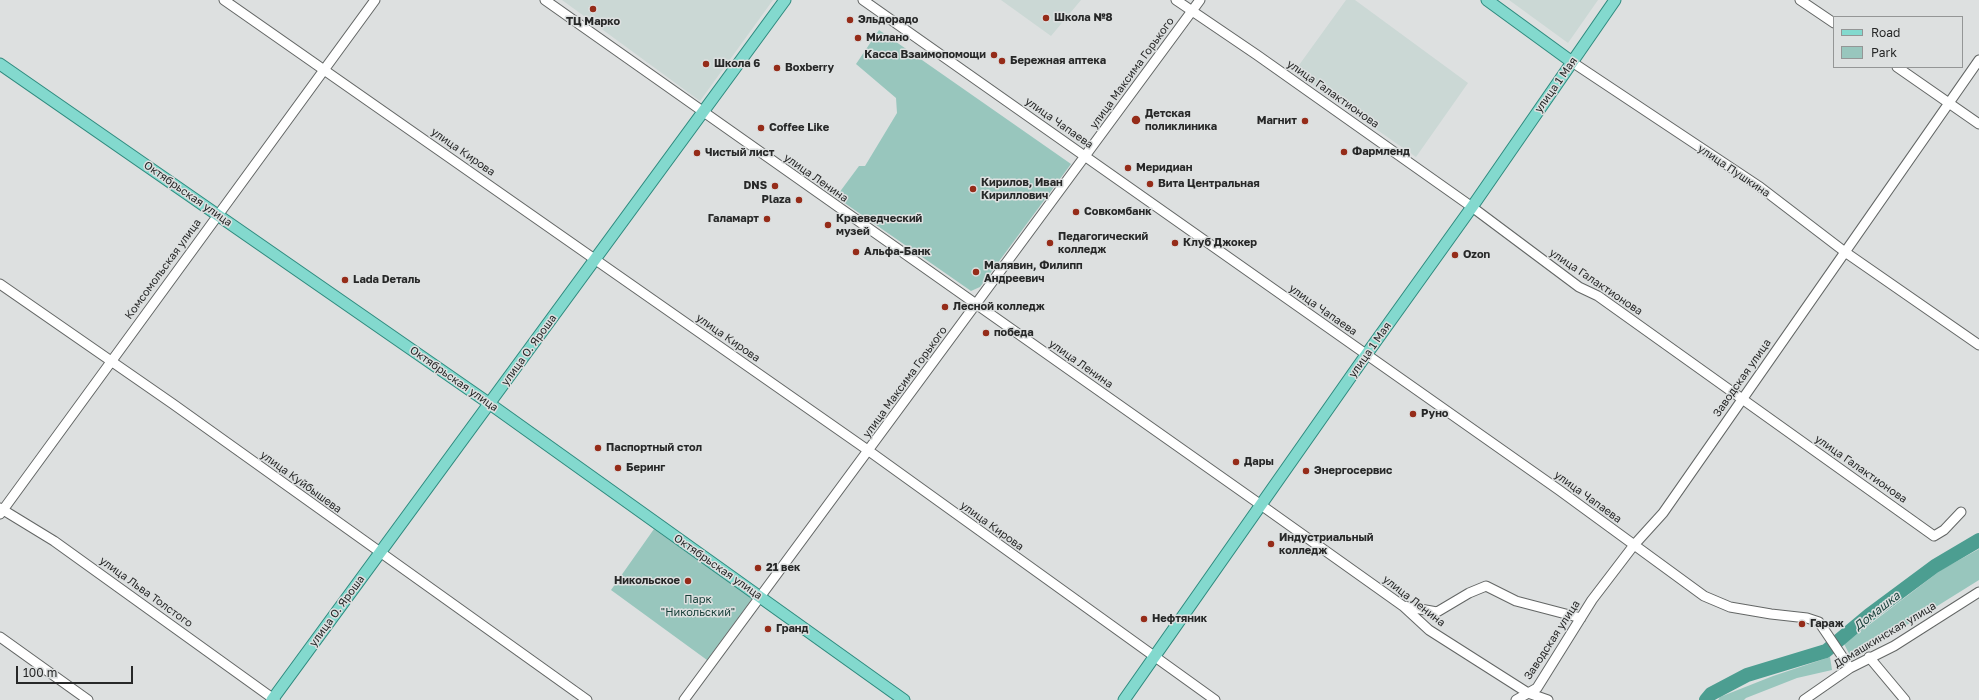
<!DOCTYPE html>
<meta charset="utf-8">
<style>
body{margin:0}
#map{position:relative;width:1979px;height:700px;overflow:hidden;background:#dde0e0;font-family:"Golos Text",sans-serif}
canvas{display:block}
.legend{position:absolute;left:1833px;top:16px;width:130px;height:52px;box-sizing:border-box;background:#dde0e0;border:1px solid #949696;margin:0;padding:5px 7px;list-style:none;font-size:12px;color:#272828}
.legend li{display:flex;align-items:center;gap:8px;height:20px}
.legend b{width:20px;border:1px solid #949696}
.scale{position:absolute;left:16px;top:666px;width:117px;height:18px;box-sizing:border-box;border:2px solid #272828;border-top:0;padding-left:5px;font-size:12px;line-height:14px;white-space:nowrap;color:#272828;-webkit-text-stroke:3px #dde0e0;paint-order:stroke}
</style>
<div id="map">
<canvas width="1979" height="700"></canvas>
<ul class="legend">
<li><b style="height:5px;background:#83d9ce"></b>Road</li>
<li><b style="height:11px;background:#98c6bd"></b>Park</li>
</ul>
<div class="scale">100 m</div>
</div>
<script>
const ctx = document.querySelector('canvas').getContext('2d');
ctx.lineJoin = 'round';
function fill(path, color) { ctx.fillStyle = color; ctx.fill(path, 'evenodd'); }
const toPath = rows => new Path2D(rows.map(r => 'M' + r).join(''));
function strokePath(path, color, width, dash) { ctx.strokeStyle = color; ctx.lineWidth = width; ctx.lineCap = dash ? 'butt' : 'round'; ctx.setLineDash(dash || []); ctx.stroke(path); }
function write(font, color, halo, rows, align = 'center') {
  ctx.font = font + ' "Golos Text",sans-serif'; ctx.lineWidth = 3; ctx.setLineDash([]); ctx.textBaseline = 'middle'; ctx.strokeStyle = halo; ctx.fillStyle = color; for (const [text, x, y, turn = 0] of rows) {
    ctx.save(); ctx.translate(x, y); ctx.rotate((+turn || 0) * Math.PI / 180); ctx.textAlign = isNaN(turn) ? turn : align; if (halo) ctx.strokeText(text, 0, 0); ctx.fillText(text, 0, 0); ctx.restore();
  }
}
fill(toPath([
 [562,0,773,0,700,101],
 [1001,0,1081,0,1051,36],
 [1346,0,1355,0,1468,83,1416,157,1294,72],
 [1509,0,1598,0,1568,43]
]), '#cbd8d5');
fill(toPath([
 [879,30,1071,164,980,287,971,291,836,197,859,166,865,166,897,113,896,98,856,64],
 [654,529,752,599,707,660,611,590],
 [1979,549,1979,580,1852,659,1844,644,1941,570],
 [1830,657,1832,670,1797,678,1746,698,1744,700,1718,700,1720,697,1773,676]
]), '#98c6bd');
strokePath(toPath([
 [1706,700,1711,694,1747,675,1826,651,1869,615,1935,566,1979,540]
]), '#4c9e91', 14);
const minor = toPath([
 [224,0,869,451,1215,700],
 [545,0,1261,505,1403,606,1429,630,1528,693,1548,700],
 [863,0,1559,490,1704,596,1730,607,1771,614,1807,618,1819,622,1850,668],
 [1176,0,1257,55,1472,207,1579,287,1598,296,1934,536,1944,530,1961,512],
 [1800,0,1834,23],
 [1572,62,1760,187,1845,252,1979,345],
 [1897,67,1979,124],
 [0,284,173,404,587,700],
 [0,508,54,541,275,700],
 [0,514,375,0],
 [1403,606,1437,612,1469,593,1486,586,1516,601,1581,618],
 [0,637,88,700],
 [1869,657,1905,700],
 [684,700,1200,0],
 [1516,700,1537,688,1592,600,1634,545,1663,513,1979,60],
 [1804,700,1850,668,1894,646,1979,592]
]);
const major = toPath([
 [1487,0,1572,62],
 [0,64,490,404,904,700],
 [272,700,785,0],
 [1124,700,1366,355,1472,207,1615,0]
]);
strokePath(minor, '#636665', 11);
strokePath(major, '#2e8a7e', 13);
strokePath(minor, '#fff', 9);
strokePath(major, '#83d9ce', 11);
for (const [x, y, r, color] of [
 [593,9,4,"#952c19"],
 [1046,18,4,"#952c19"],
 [850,20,4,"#952c19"],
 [858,38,4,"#952c19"],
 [994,55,4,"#952c19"],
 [1002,61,4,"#952c19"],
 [706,64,4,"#952c19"],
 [777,68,4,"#952c19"],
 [1136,120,5,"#952c19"],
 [1305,121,4,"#952c19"],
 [761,128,4,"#952c19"],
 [1344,152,4,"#952c19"],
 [697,153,4,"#952c19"],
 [1128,168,4,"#952c19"],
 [1150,184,4,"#952c19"],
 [775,186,4,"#952c19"],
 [973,189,4,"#952c19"],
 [799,200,4,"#952c19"],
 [1076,212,4,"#952c19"],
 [767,219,4,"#952c19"],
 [828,225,4,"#952c19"],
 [1050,243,4,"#952c19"],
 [1175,243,4,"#952c19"],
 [856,252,4,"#952c19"],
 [1455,255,4,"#952c19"],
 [976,272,4,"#952c19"],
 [345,280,4,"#952c19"],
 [945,307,4,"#952c19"],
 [986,333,4,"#952c19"],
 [1413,414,4,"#952c19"],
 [598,448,4,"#952c19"],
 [1236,462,4,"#952c19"],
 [618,468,4,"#952c19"],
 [1306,471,4,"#952c19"],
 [1271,544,4,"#952c19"],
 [758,568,4,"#952c19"],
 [688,581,4,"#952c19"],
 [1144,619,4,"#952c19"],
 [1802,624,4,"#952c19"],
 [768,629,4,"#952c19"]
]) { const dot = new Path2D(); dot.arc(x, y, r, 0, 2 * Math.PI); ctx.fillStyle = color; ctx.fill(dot); strokePath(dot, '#dde0e0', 1.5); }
write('bold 11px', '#272828', '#dde0e0', [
 ["Школа №8",1054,18],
 ["Эльдорадо",858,20],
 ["ТЦ Марко",593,22,"center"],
 ["Милано",866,38],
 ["Касса Взаимопомощи",986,55,"right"],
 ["Бережная аптека",1010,61],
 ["Школа 6",714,64],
 ["Boxberry",785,68],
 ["Детская",1145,114],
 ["поликлиника",1145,127],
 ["Магнит",1297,121,"right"],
 ["Coffee Like",769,128],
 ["Фармленд",1352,152],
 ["Чистый лист",705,153],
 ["Меридиан",1136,168],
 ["Кирилов, Иван",981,183],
 ["Кириллович",981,196],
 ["Вита Центральная",1158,184],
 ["DNS",767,186,"right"],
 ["Plaza",791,200,"right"],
 ["Совкомбанк",1084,212],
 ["Галамарт",759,219,"right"],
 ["Краеведческий",836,219],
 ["музей",836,232],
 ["Педагогический",1058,237],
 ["колледж",1058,250],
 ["Клуб Джокер",1183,243],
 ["Альфа-Банк",864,252],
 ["Ozon",1463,255],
 ["Малявин, Филипп",984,266],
 ["Андреевич",984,279],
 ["Lada Dеталь",353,280],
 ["Лесной колледж",953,307],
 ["победа",994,333],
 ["Руно",1421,414],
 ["Паспортный стол",606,448],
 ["Дары",1244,462],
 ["Беринг",626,468],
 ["Энергосервис",1314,471],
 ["Индустриальный",1279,538],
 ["колледж",1279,551],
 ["21 век",766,568],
 ["Никольское",680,581,"right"],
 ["Нефтяник",1152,619],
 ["Гараж",1810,624],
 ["Гранд",776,629]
], 'left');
write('11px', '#272828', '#dde0e0', [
 ["улица Максима Горького",1132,73,-54],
 ["улица 1 Мая",1556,85,-55],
 ["улица Галактионова",1333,94,35],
 ["улица Чапаева",1059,123,35],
 ["улица Кирова",463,152,35],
 ["улица Пушкина",1734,171,34],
 ["улица Ленина",816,178,35],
 ["Октябрьская улица",188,194,35],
 ["Комсомольская улица",163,269,-54],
 ["улица Галактионова",1596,282,34],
 ["улица Чапаева",1323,310,35],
 ["улица Кирова",728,338,35],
 ["улица О. Яроша",529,350,-54],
 ["улица 1 Мая",1370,350,-55],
 ["улица Ленина",1081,364,35],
 ["Заводская улица",1742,378,-55],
 ["Октябрьская улица",454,379,35],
 ["улица Максима Горького",905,382,-54],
 ["улица Галактионова",1861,469,35],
 ["улица Куйбышева",301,482,36],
 ["улица Чапаева",1588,497,36],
 ["улица Кирова",992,526,36],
 ["Октябрьская улица",718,567,35],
 ["улица Льва Толстого",146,592,36],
 ["улица Ленина",1414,601,38],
 ["улица О. Яроша",337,611,-54],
 ["Домашкинская улица",1885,635,-31],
 ["Заводская улица",1552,640,-57]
]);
write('11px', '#163d37', '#dde0e0', [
 ["Парк",698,600],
 ["\"Никольский\"",698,613]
]);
write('italic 12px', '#1e443f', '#dde0e0', [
 ["Домашка",1877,611,-38]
]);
</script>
